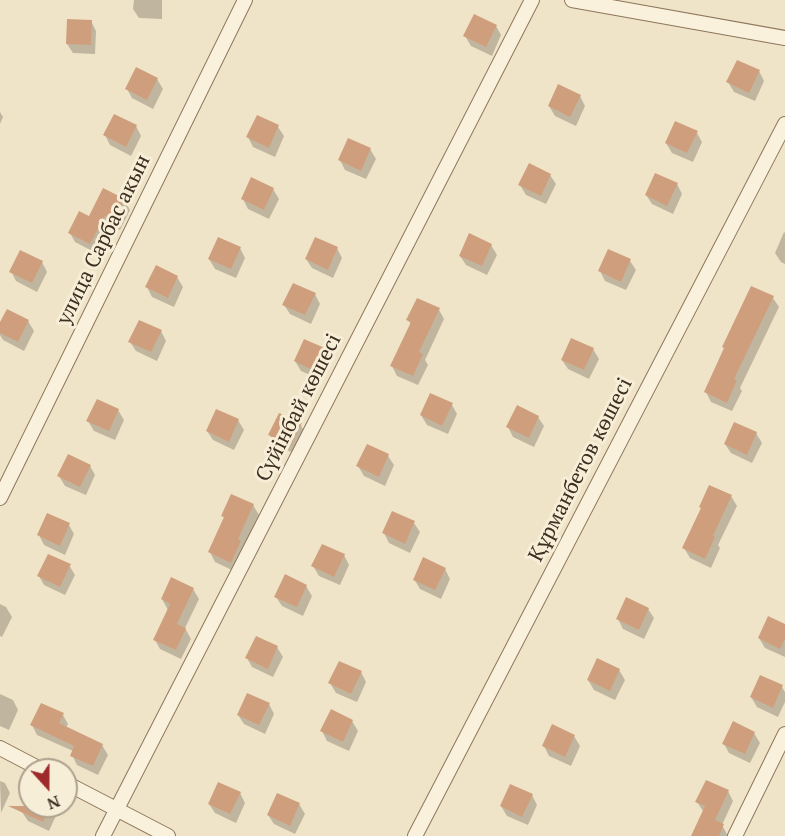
<!DOCTYPE html>
<meta charset="utf-8">
<style>
body{margin:0}
#map{position:relative;width:785px;height:836px;overflow:hidden;background:#f0e4c8;font-family:"PT Serif",serif}
canvas{display:block}
.north{position:absolute;left:18px;top:758px;width:60px;height:60px;box-sizing:border-box;background:#f7eed8;border:2px solid #ada18e;border-radius:50%;rotate:159deg;font-size:16px;font-weight:700;line-height:24px;text-align:center;color:#3d2e20}
.north::after{content:'';display:block;margin:auto;width:21px;height:27px;background:#9e2a2b;clip-path:polygon(50% 0,100% 100%,50% 72%,0 100%)}
</style>
<div id="map">
<canvas width="785" height="836"></canvas>
<div class="north">N</div>
</div>
<script>
const ctx = document.querySelector('canvas').getContext('2d');
ctx.lineJoin = 'round';
function fill(path, color) { ctx.fillStyle = color; ctx.fill(path, 'evenodd'); }
const toPath = rows => new Path2D(rows.map(r => 'M' + r).join(''));
function strokePath(path, color, width, dash) { ctx.strokeStyle = color; ctx.lineWidth = width; ctx.lineCap = dash ? 'butt' : 'round'; ctx.setLineDash(dash || []); ctx.stroke(path); }
function write(font, color, halo, rows, align = 'center') {
  ctx.font = font + ' "PT Serif",serif'; ctx.lineWidth = 6; ctx.setLineDash([]); ctx.textBaseline = 'middle'; ctx.strokeStyle = halo; ctx.fillStyle = color; for (const [text, x, y, turn = 0] of rows) {
    ctx.save(); ctx.translate(x, y); ctx.rotate((+turn || 0) * Math.PI / 180); ctx.textAlign = isNaN(turn) ? turn : align; if (halo) ctx.strokeText(text, 0, 0); ctx.fillText(text, 0, 0); ctx.restore();
  }
}
fill(toPath([
 [134,0,162,0,162,19,139,18,133,9],
 [91,21,96,31,95,54,73,53,67,44],
 [496,26,501,35,492,56,471,46,465,36],
 [137,69,157,79,163,89,153,109,132,98,127,89],
 [759,71,764,81,755,101,734,92,728,82],
 [580,96,585,106,576,126,555,116,549,106],
 [0,112,3,117,0,124],
 [257,117,278,127,284,136,275,157,253,147,248,137],
 [136,126,141,136,131,156,110,145,105,135],
 [697,133,702,142,693,162,672,153,666,143],
 [370,149,376,159,366,179,345,170,340,160],
 [550,175,556,184,546,204,526,195,520,185],
 [677,184,682,194,673,214,652,204,646,195],
 [273,189,279,199,269,219,248,209,243,199],
 [124,200,130,210,120,230,110,225,96,253,75,242,70,233,89,218],
 [784,232,785,233,785,264,781,262,775,253],
 [491,245,497,255,487,275,466,265,460,256],
 [240,248,245,258,236,278,215,269,209,259],
 [337,248,342,258,333,278,312,268,306,259],
 [630,261,636,270,626,290,605,281,600,271],
 [42,262,47,272,37,292,16,281,11,271],
 [177,277,183,287,174,307,152,297,147,287],
 [315,294,320,304,311,324,290,314,284,305],
 [773,298,779,307,740,388,742,391,732,411,711,402,706,392],
 [439,310,444,319,425,360,428,365,418,385,397,376,392,366,411,325,408,320],
 [28,321,34,331,24,351,3,340,0,335,0,325],
 [161,331,166,341,157,361,136,351,130,342],
 [593,349,599,359,589,379,568,369,562,360],
 [326,350,331,360,322,380,301,371,295,361],
 [452,405,457,414,448,434,427,425,421,415],
 [118,410,124,420,115,440,94,431,88,421],
 [538,417,544,426,534,447,513,437,508,427],
 [238,420,244,430,234,450,213,440,207,431],
 [300,424,306,434,296,454,275,445,270,435],
 [756,433,762,443,752,463,731,453,725,444],
 [367,446,388,456,394,465,385,486,364,476,358,466],
 [90,466,95,475,86,495,65,486,59,476],
 [731,496,737,506,718,545,720,548,711,568,690,558,684,548],
 [253,505,259,515,244,547,236,572,215,562,210,552,225,520,223,516],
 [414,523,420,532,410,553,389,543,384,533],
 [69,525,74,534,65,555,44,545,39,535],
 [344,555,349,565,340,585,319,576,313,566],
 [69,565,75,575,65,595,44,585,39,576],
 [445,569,450,579,441,599,420,589,414,579],
 [306,586,312,596,303,616,282,606,276,597],
 [193,589,199,599,185,628,191,639,181,659,160,649,155,640,168,610,162,599],
 [0,604,6,607,12,617,2,637,0,636],
 [648,609,654,618,644,639,623,629,618,619],
 [785,625,785,657,765,648,759,638],
 [277,647,283,657,273,677,252,667,247,658],
 [619,670,625,680,615,700,594,690,588,680],
 [361,672,366,682,357,702,336,693,330,683],
 [782,687,785,692,785,702,778,717,757,707,751,697],
 [0,694,13,700,18,710,9,730,0,726],
 [269,704,274,714,265,734,244,724,238,715],
 [63,715,68,724,66,728,102,745,108,755,98,775,77,765,72,755,73,751,37,735,32,725],
 [352,721,358,731,349,751,327,741,322,731],
 [754,733,760,743,750,763,729,753,724,744],
 [574,736,580,746,571,766,549,756,544,746],
 [0,781,5,783,10,793,1,813],
 [728,791,733,801,722,825,728,836,693,836,703,811,697,802],
 [240,793,245,803,236,823,215,813,209,804],
 [30,795,30,806,55,806,58,811,49,831,28,821,22,812],
 [532,795,537,805,528,825,507,816,501,806],
 [299,804,305,814,295,834,274,824,268,815]
]), '#0003');
fill(toPath([
 [474,14,497,25,486,47,463,36],
 [67,19,92,20,91,45,66,44],
 [737,60,760,70,749,93,726,82],
 [136,67,158,78,147,100,125,89],
 [558,84,581,95,570,117,548,106],
 [114,114,137,125,126,147,103,135],
 [257,115,279,125,269,148,246,137],
 [675,121,698,131,687,153,665,143],
 [348,138,371,148,361,171,338,160],
 [529,163,551,174,541,196,518,185],
 [655,173,678,183,667,206,645,195],
 [251,177,274,188,264,210,241,199],
 [103,188,125,199,114,221,105,216,90,244,68,233,79,211,89,216],
 [469,233,492,244,482,266,459,256],
 [218,237,241,247,231,269,208,259],
 [315,237,338,247,328,270,305,259],
 [608,249,631,259,621,282,598,271],
 [20,250,43,261,32,283,9,272],
 [156,265,178,276,168,298,145,287],
 [293,283,316,293,305,315,282,305],
 [751,286,774,296,734,379,737,380,727,403,704,392,724,348,722,347],
 [417,298,440,308,419,352,423,354,413,376,390,366,411,322,406,320],
 [7,309,29,320,18,342,0,333,0,322],
 [139,320,162,330,151,352,128,342],
 [571,338,594,348,584,370,561,360],
 [304,339,327,349,316,372,294,361],
 [430,393,453,403,442,426,420,415],
 [97,399,119,409,109,431,86,421],
 [517,405,539,416,529,438,506,427],
 [216,409,239,419,229,442,206,431],
 [279,413,302,423,291,445,268,435],
 [734,422,757,432,747,455,724,444],
 [367,444,389,454,379,477,356,466],
 [68,454,91,465,80,487,57,476],
 [709,485,732,495,713,536,715,537,705,559,682,548,701,508,699,507],
 [231,494,254,504,238,539,241,541,231,563,208,552,224,517,221,516],
 [392,511,415,521,405,544,382,533],
 [47,513,70,523,60,546,37,535],
 [322,544,345,554,334,577,311,566],
 [48,554,71,564,60,587,37,576],
 [423,557,446,568,435,590,413,580],
 [285,574,307,585,297,607,274,597],
 [171,577,194,588,177,624,186,628,176,650,153,640,170,604,161,599],
 [626,597,649,608,639,630,616,619],
 [768,616,785,624,785,639,780,649,758,638],
 [256,636,278,646,268,669,245,658],
 [597,658,620,669,610,691,587,680],
 [339,661,362,671,351,694,328,683],
 [760,675,783,685,773,708,750,697],
 [247,693,270,703,259,725,237,715],
 [41,703,64,713,59,723,103,744,93,766,70,756,74,746,30,725],
 [331,709,353,720,343,742,320,731],
 [733,721,755,732,745,754,722,744],
 [552,724,575,735,565,757,542,746],
 [706,780,729,790,715,820,724,824,719,836,691,836,705,806,695,802],
 [218,782,241,792,230,814,208,804],
 [510,784,533,794,522,817,500,806],
 [277,793,300,803,290,826,267,815],
 [8,806,51,806,43,822]
]), '#cf9f7d');
const street = toPath([
 [572,0,785,38],
 [0,498,245,0],
 [0,748,42,770],
 [66,783,168,836],
 [103,836,532,0],
 [415,836,785,124],
 [735,836,785,734]
]);
strokePath(street, '#8d765c', 16);
strokePath(street, '#faf1dc', 14);
write('21px', '#3d2e20', '#f7eed8', [
 ["улица Сарбас акын",104,240,-64],
 ["Сүйінбай көшесі",299,408,-63],
 ["Құрманбетов көшесі",581,470,-63]
]);
</script>
